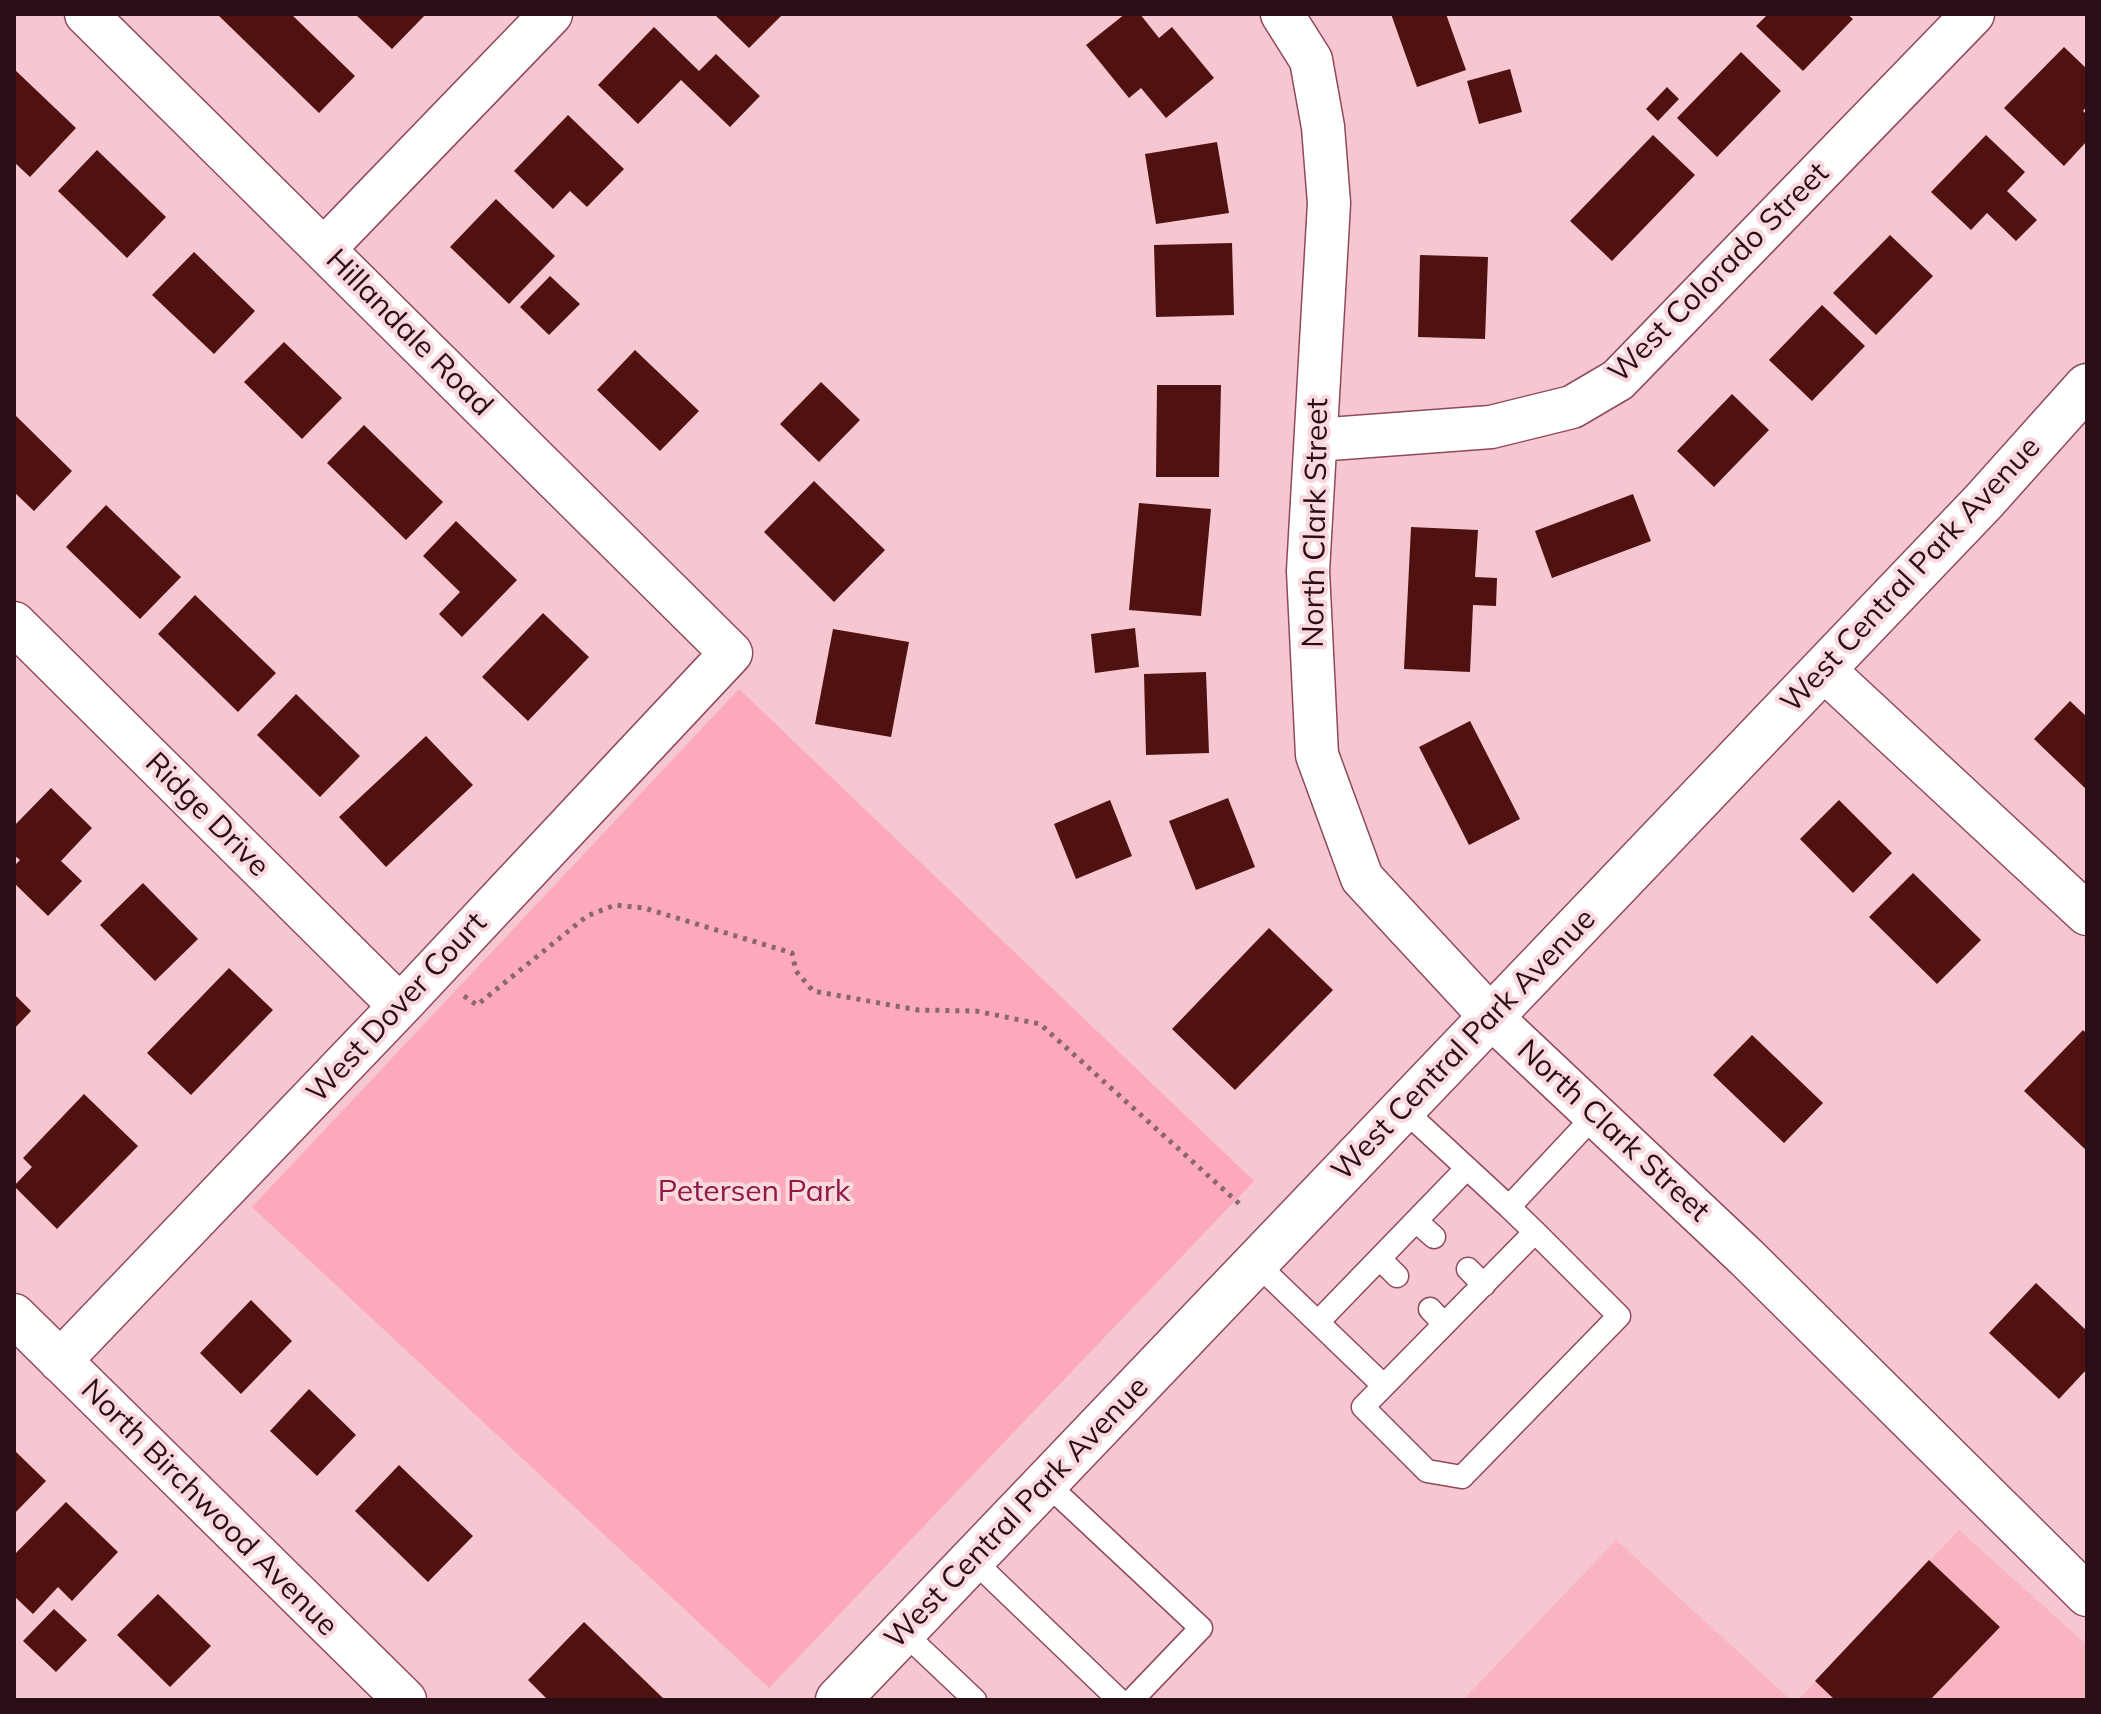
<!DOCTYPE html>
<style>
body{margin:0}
#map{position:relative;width:2101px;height:1714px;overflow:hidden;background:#f6c7d0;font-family:Mulish,sans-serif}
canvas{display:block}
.frame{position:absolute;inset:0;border:16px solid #290e15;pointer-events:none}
</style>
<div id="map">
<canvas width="2101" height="1714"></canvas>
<div class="frame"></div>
</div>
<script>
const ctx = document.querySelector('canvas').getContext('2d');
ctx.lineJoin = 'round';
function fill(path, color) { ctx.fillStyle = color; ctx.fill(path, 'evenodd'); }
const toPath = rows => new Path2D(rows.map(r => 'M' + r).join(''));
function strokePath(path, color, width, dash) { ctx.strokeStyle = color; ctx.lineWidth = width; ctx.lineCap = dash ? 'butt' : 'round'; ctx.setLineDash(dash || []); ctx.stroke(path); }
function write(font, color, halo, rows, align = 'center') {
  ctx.font = font + ' Mulish,sans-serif'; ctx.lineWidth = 8; ctx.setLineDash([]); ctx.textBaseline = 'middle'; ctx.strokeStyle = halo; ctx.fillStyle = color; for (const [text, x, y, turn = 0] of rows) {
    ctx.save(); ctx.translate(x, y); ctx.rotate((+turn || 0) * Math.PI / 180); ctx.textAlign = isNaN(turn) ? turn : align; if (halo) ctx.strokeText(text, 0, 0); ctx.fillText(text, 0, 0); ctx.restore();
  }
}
fill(toPath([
 [1959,1530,2087,1645,2087,1700,1798,1700],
 [1616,1540,1791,1700,1463,1700]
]), '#f9b4c2');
fill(toPath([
 [739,689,1254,1181,769,1688,252,1207]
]), '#fca9bb');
fill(toPath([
 [217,14,291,14,355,76,319,113],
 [355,14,426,14,392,49],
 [714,14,783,14,749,48],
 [1125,14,1140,14,1159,38,1172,27,1214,78,1166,118,1141,88,1129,98,1086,45],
 [1391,14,1446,14,1466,70,1417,87],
 [1768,14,1847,14,1853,19,1803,71,1756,26],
 [654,27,699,71,716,54,760,96,730,127,681,80,638,124,598,85],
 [2064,47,2087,69,2087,106,2083,111,2087,115,2087,141,2064,166,2004,108],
 [1741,52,1781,91,1717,157,1677,118],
 [14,69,76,128,30,177,14,162],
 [1510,69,1522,112,1479,124,1467,81],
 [1667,87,1679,99,1658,121,1646,109],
 [568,115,624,169,587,207,570,191,553,209,514,171],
 [1653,135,1695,175,1612,261,1570,221],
 [1986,135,2025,172,2007,191,2037,220,2016,241,1987,213,1971,230,1931,192],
 [1217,142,1229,213,1156,224,1145,154],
 [97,150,166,217,127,258,58,191],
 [496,199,555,256,509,304,450,247],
 [1890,235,1933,276,1876,335,1833,293],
 [1232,243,1234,315,1156,317,1154,245],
 [194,252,255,311,214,354,152,295],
 [1420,255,1488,257,1485,339,1418,337],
 [550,276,580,304,549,335,520,307],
 [1822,305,1865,346,1812,401,1769,360],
 [284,342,342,398,302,439,244,382],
 [635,350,699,411,660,451,597,390],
 [821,382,860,420,819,462,780,424],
 [1157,385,1221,385,1219,477,1156,477],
 [1732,394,1769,430,1714,487,1677,451],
 [14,414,72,471,34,511,14,492],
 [364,425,443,502,406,540,327,463],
 [814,481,885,550,834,602,764,532],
 [1633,494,1651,541,1552,578,1535,531],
 [1139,503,1211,509,1201,616,1129,610],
 [106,505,181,577,140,619,66,547],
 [456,521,517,580,462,637,439,614,460,592,423,556],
 [1411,527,1478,530,1475,577,1497,578,1496,606,1473,605,1470,672,1404,669],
 [195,595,276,673,238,712,158,634],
 [543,613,589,657,528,721,482,677],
 [1135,628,1139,667,1095,673,1091,634],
 [833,629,909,642,891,737,815,724],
 [1206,672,1209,753,1146,755,1144,674],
 [296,694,360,756,320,797,257,735],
 [2070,701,2087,717,2087,790,2034,739],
 [1470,721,1520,819,1469,845,1419,747],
 [426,736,473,785,386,867,339,817],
 [51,788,92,828,61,861,82,881,48,916,14,883,14,866,20,860,14,855,14,826],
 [1228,798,1255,867,1196,890,1169,821],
 [1110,800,1132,856,1076,879,1054,824],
 [1839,800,1892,853,1853,893,1800,839],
 [1913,873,1981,940,1937,984,1869,917],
 [143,883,198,939,155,981,100,925],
 [1269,928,1333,990,1235,1090,1172,1029],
 [229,968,273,1010,191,1095,147,1053],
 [14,994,31,1011,14,1029],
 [2083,1030,2087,1034,2087,1151,2024,1091],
 [1752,1035,1823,1103,1784,1143,1713,1075],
 [84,1094,138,1146,57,1229,14,1186,32,1167,23,1158],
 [2036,1283,2087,1331,2087,1369,2059,1399,1989,1333],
 [251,1300,292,1341,241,1394,200,1353],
 [309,1389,356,1435,317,1476,270,1431],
 [14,1450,46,1481,14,1514],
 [399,1465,473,1536,428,1582,355,1511],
 [66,1502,118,1552,72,1601,58,1587,33,1614,14,1596,14,1555],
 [1929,1560,2000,1627,1930,1700,1835,1700,1815,1681],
 [158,1594,211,1646,170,1687,117,1635],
 [54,1609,87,1640,56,1672,23,1641],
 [584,1622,665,1700,548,1700,528,1680]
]), '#501211');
const service = toPath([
 [1403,1109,1509,1207,1595,1115],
 [1509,1207,1535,1232,1619,1316,1462,1477,1427,1471,1363,1407,1535,1232],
 [1416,1221,1434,1237],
 [1380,1259,1397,1276],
 [1256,1263,1383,1385],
 [1468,1269,1484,1285],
 [1430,1309,1444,1324],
 [1318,1322,1467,1168],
 [1046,1483,1201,1628,1132,1700],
 [972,1559,1119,1700],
 [903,1632,975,1700]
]);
const minor = toPath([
 [1282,14,1311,60,1323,127,1329,203,1308,571,1317,755,1362,878,1491,1017,1747,1258,2087,1595],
 [324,249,551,14],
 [1316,440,1491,427,1572,407,1618,380,1973,14],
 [14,623,400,1006],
 [1823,669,2087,914],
 [14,1315,405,1700],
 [60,1361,400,1006,731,653,86,14]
]);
const tertiary = toPath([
 [838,1700,1984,501,2087,386]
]);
strokePath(service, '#8e4a5b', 25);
strokePath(minor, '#8e4a5b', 45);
strokePath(tertiary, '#8e4a5b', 47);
strokePath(toPath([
 [464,996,477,1005,587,916,615,905,644,908,792,953,796,971,813,991,918,1010,976,1011,1040,1024,1243,1207]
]), '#8a666d', 5, [4, 6]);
strokePath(service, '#fff', 22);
strokePath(minor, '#fff', 42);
strokePath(tertiary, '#fff', 44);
write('30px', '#290e15', '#f9d8de', [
 ["West Colorado Street",1719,273,-45],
 ["Hillandale Road",409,333,45],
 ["North Clark Street",1316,523,-89],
 ["West Central Park Avenue",1911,575,-47],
 ["Ridge Drive",207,815,45],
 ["West Dover Court",397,1008,-47],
 ["West Central Park Avenue",1464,1045,-46],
 ["North Clark Street",1613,1131,43],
 ["North Birchwood Avenue",209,1508,45],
 ["West Central Park Avenue",1017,1513,-46]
]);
write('30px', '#911744', '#f9d8de', [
 ["Petersen Park",754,1192]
]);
</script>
